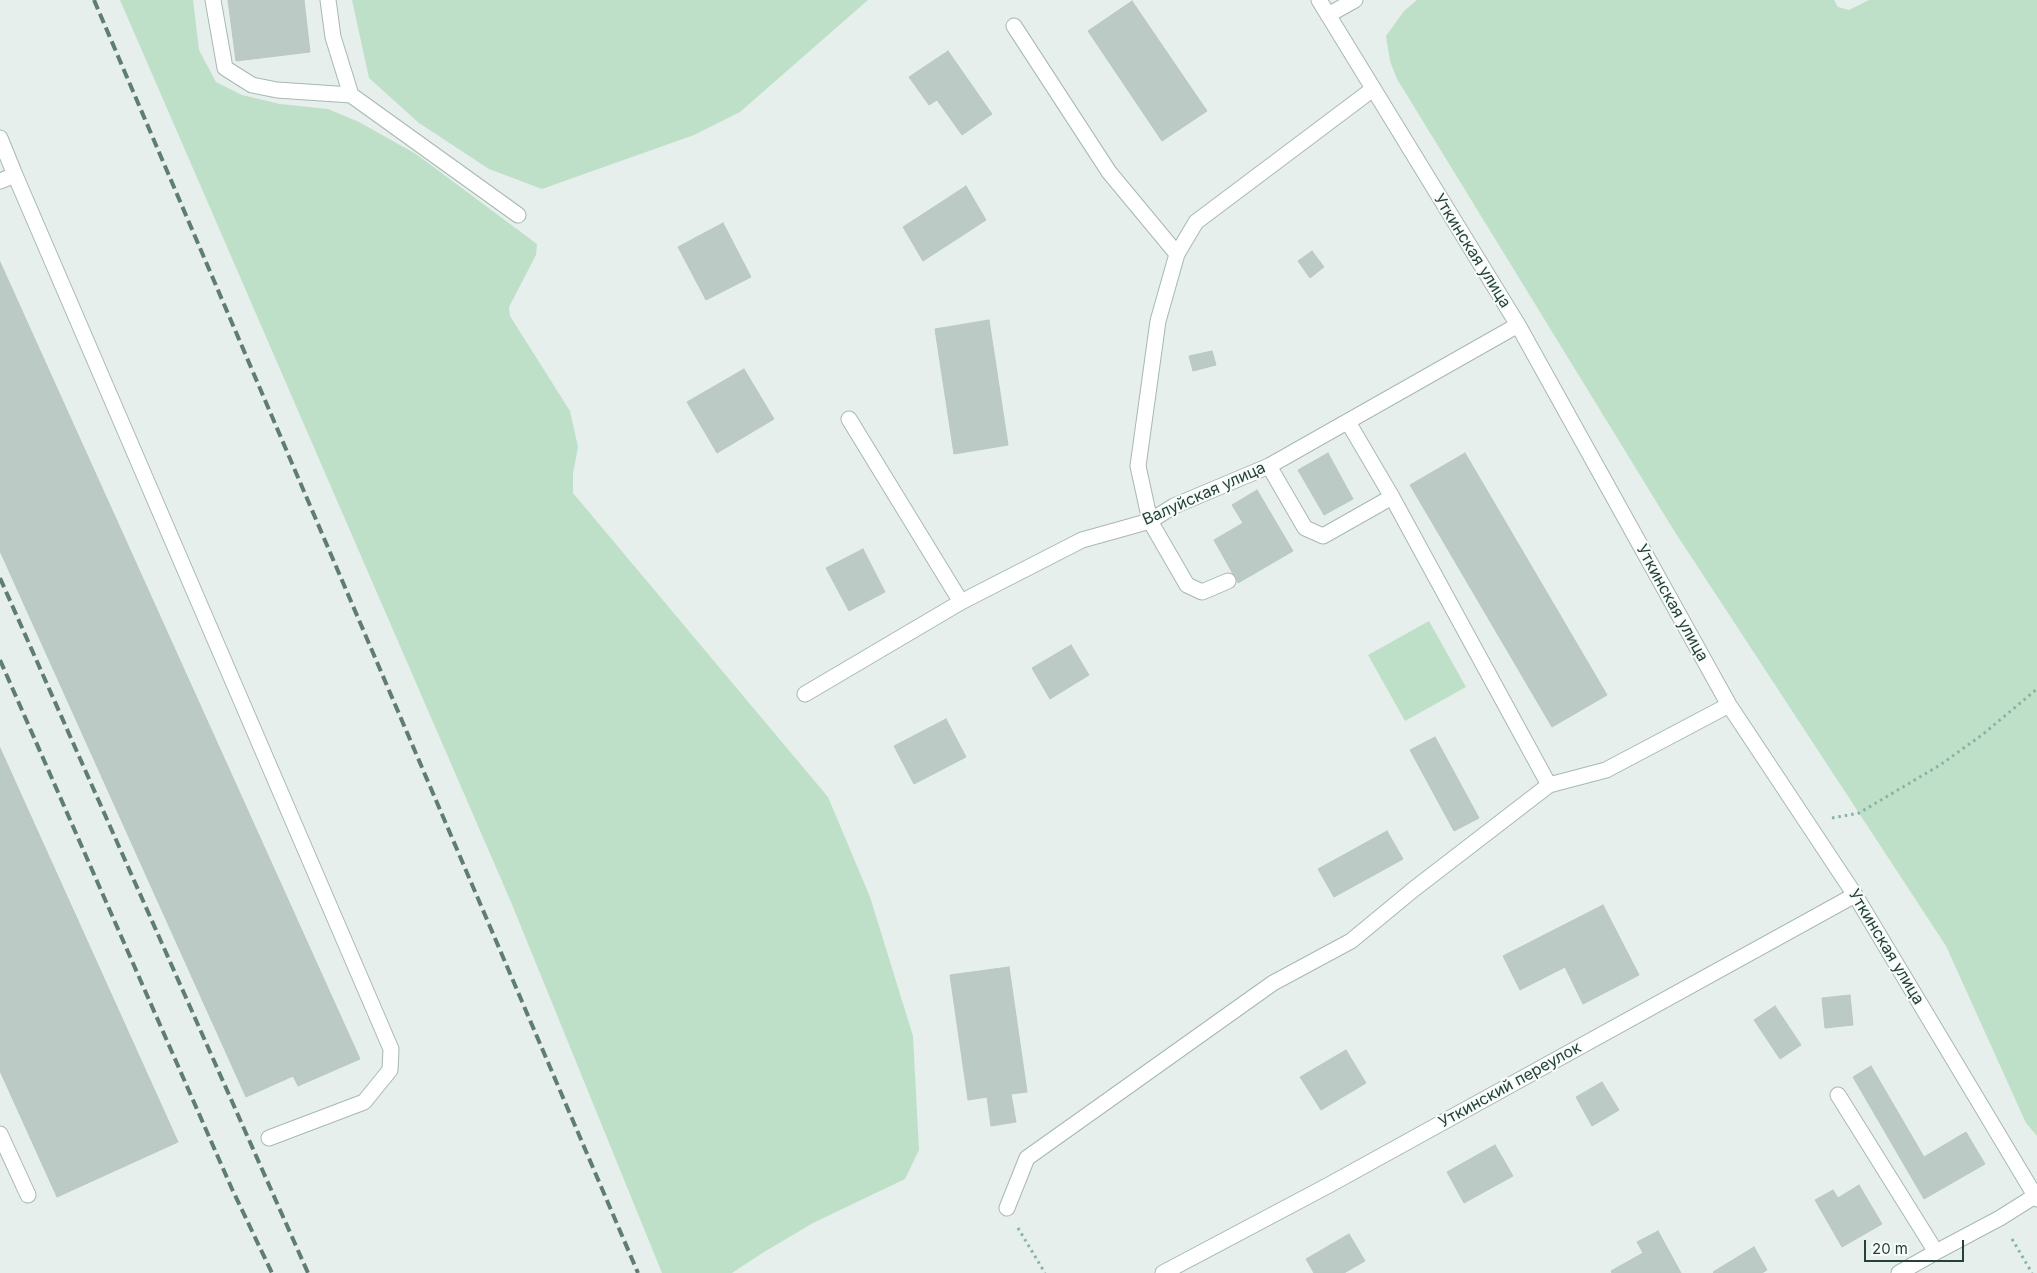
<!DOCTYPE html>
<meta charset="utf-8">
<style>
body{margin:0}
#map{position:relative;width:2037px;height:1273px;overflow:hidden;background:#e6efeb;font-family:Inter,sans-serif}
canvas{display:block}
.scale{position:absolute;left:1864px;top:1240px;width:100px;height:22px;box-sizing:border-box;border:2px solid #24423a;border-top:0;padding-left:6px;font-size:15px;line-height:18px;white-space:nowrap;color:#24423a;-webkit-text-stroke:4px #f7fbf9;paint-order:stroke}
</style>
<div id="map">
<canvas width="2037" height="1273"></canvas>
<div class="scale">20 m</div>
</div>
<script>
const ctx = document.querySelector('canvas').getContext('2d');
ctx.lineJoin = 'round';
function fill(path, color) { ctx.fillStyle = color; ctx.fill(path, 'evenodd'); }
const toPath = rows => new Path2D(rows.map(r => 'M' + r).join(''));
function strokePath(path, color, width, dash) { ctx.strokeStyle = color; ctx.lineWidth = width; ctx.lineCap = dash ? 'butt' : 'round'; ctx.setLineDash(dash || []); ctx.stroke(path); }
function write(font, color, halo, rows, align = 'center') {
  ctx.font = font + ' Inter,sans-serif'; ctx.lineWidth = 4; ctx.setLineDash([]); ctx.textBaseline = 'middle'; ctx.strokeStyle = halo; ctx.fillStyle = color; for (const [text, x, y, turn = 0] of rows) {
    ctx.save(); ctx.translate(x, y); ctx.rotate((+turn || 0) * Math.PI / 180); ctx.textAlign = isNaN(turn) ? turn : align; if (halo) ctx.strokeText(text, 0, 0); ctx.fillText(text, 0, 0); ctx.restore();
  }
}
fill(toPath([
 [120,0,193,0,199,50,216,82,242,95,280,104,328,109,359,122,416,154,537,244,536,255,509,307,510,316,570,411,578,447,573,474,573,493,828,797,870,897,913,1036,919,1150,905,1179,813,1223,764,1252,732,1273,662,1273,511,902],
 [352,0,868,0,740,112,694,135,542,189,489,169,419,123,369,78],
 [1417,0,1834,0,1838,7,1849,10,1869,0,2037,0,2037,1136,2026,1123,1946,946,1673,529,1397,79,1390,61,1386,36,1404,11],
 [1429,621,1466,687,1405,721,1368,655]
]), '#bfe0c8');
const building = toPath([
 [228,0,304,0,310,52,236,61,228,0],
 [1132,1,1207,111,1162,141,1088,31,1132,1],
 [948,51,992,114,962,135,937,100,929,105,909,77,948,51],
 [966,186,986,220,923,261,903,227,966,186],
 [723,223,751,277,706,300,678,247,723,223],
 [1312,251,1324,267,1310,278,1298,261,1312,251],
 [0,262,360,1059,298,1086,293,1076,246,1097,0,551,0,262],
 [989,320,1008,445,954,454,935,329,989,320],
 [1212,351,1216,365,1193,371,1189,356,1212,351],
 [744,369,774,419,717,453,687,402,744,369],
 [1328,453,1353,499,1324,515,1298,470,1328,453],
 [1465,453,1607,695,1552,727,1410,485,1465,453],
 [1257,490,1293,551,1238,583,1214,540,1243,523,1232,505,1257,490],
 [863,549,885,592,849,611,826,568,863,549],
 [1071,645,1089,675,1050,699,1032,668,1071,645],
 [946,719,966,757,914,784,894,746,946,719],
 [1435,737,1479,818,1454,831,1410,750,1435,737],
 [0,748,178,1142,57,1197,0,1071,0,748],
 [1387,831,1403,859,1334,897,1318,869,1387,831],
 [1603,905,1639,975,1583,1004,1565,967,1520,990,1503,956,1603,905],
 [1009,967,1027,1092,1011,1094,1016,1122,991,1126,987,1097,968,1100,950,975,1009,967],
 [1850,995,1853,1025,1825,1028,1822,998,1850,995],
 [1775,1006,1801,1045,1780,1059,1754,1020,1775,1006],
 [1346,1050,1366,1083,1321,1110,1300,1077,1346,1050],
 [1871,1066,1924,1157,1966,1132,1985,1164,1924,1199,1853,1077,1871,1066],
 [1602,1082,1619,1110,1592,1126,1576,1097,1602,1082],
 [1495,1145,1513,1176,1464,1203,1447,1172,1495,1145],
 [1859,1185,1882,1224,1842,1247,1815,1200,1833,1190,1838,1198,1859,1185],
 [1658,1231,1681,1273,1612,1273,1611,1271,1643,1253,1637,1242,1658,1231],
 [1349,1234,1365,1261,1344,1273,1314,1273,1306,1259,1349,1234],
 [1754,1247,1767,1270,1762,1273,1714,1273,1713,1272,1754,1247]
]);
fill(building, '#bbcac4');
strokePath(building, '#b8c9c2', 1);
const minor = toPath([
 [213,0,225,68,252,85,277,90,351,95,333,37,328,0],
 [1319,0,1518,325,1729,705,1855,895,2037,1199],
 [1328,15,1355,0],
 [1014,26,1109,172,1177,254],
 [351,95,518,215],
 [0,138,15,175],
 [0,181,15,175,391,1049,390,1070,364,1102,269,1138],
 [849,419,961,602],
 [1348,422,1392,497,1549,785],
 [1269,466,1305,528,1323,536,1392,497],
 [1228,581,1202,592,1187,585,1150,521,1138,466,1158,321,1177,254,1196,222,1373,89],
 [805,694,961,602,1082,540,1150,521,1174,506,1269,466,1518,325],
 [1838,1095,1936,1252],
 [0,1134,28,1195],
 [1007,1208,1027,1158,1273,983,1351,941,1414,889,1549,785,1606,770,1729,705],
 [1163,1273,1329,1185,1855,895],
 [1899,1273,1936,1252,2000,1218,2035,1196]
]);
strokePath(minor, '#a8b8b2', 17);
strokePath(toPath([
 [1832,818,1859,813,1940,765,1982,735,2037,689],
 [1018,1228,1045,1273],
 [2012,1239,2032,1273]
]), '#86b3a5', 3, [2.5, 4]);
strokePath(minor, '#fff', 15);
strokePath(toPath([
 [94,0,638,1273],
 [0,578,308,1273],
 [0,660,232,1189,272,1273]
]), '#5f7d75', 4, [10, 5]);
write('16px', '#24423a', '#f7fbf9', [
 ["Уткинская улица",1472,251,58],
 ["Валуйская улица",1204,494,-24],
 ["Уткинская улица",1672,603,61],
 ["Уткинская улица",1886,947,59],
 ["Уткинский переулок",1510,1085,-29]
]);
</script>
